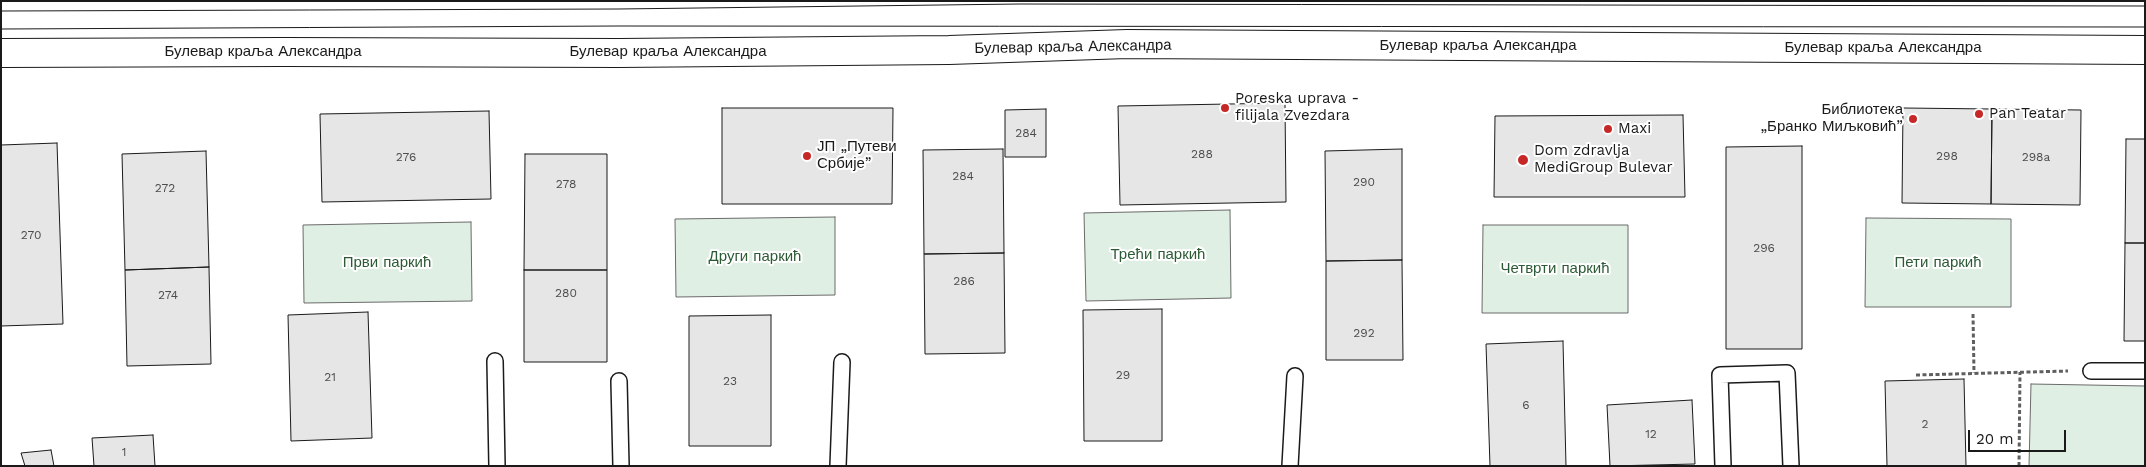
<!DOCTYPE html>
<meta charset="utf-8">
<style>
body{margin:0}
#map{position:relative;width:2146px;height:467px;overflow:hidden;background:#fff;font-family:"Work Sans",sans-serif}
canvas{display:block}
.frame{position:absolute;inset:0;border:2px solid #1a1a1a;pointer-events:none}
.scale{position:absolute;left:1968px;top:430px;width:98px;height:22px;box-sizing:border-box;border:2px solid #1a1a1a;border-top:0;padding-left:6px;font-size:15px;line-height:18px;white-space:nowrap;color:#1a1a1a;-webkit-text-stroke:4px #fff;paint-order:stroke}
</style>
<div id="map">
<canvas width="2146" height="467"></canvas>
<div class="frame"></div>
<div class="scale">20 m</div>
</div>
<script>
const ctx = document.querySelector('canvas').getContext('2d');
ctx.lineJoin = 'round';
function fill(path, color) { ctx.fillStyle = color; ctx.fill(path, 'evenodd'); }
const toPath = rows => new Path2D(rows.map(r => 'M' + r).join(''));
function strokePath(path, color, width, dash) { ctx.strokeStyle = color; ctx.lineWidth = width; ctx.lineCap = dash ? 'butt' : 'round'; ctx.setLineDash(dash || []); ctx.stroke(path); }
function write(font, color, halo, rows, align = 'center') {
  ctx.font = font + ' "Work Sans",sans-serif'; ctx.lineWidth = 4; ctx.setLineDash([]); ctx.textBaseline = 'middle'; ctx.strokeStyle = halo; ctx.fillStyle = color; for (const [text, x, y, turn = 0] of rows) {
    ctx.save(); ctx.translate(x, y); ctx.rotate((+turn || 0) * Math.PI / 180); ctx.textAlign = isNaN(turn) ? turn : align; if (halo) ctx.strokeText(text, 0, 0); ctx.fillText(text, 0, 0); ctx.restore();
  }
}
const green = toPath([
 [1230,210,1231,298,1086,301,1084,213,1230,210],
 [835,217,835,295,676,297,675,219,835,217],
 [1866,218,2011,219,2011,307,1865,307,1866,218],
 [471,222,472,301,304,303,303,225,471,222],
 [1483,225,1628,225,1628,313,1482,313,1483,225],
 [2031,384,2145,386,2145,466,2029,466,2031,384]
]);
fill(green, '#e0efe3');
strokePath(green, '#6a6a6a', 1);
const building = toPath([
 [1285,103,1286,202,1120,205,1118,106,1285,103],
 [722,108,893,108,892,204,722,204,722,108],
 [1903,108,1992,109,1991,204,1902,203,1903,108],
 [1046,109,1046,157,1005,157,1005,110,1046,109],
 [1992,109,2081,110,2080,205,1991,204,1992,109],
 [489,111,491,199,322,202,320,114,489,111],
 [1683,115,1685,197,1494,197,1495,116,1683,115],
 [2126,139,2145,139,2145,243,2125,243,2126,139],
 [57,143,63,324,1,326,1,145,57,143],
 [1802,146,1802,349,1726,349,1726,147,1802,146],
 [1003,149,1004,253,924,254,923,150,1003,149],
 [1402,149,1402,260,1326,261,1325,151,1402,149],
 [206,151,209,267,125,270,122,154,206,151],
 [525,154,607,154,607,270,524,270,525,154],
 [2125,243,2145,243,2145,341,2124,341,2125,243],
 [1004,253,1005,353,925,354,924,254,1004,253],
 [1402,260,1403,360,1326,360,1326,261,1402,260],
 [209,267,211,364,127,366,125,270,209,267],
 [524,270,607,270,607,362,524,362,524,270],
 [1162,309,1162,441,1084,441,1083,310,1162,309],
 [368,312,372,438,291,441,288,315,368,312],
 [771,315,771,446,689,446,689,316,771,315],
 [1563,341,1566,466,1490,466,1486,344,1563,341],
 [1964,379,1966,466,1887,466,1885,381,1964,379],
 [1692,400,1695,464,1610,466,1607,405,1692,400],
 [153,435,155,466,94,466,92,438,153,435],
 [51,450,54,466,25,466,21,453,51,450]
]);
fill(building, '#e6e6e6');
strokePath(building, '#1a1a1a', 1);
const service = toPath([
 [495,361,497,466],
 [2091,371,2145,371],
 [619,381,621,466],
 [838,466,842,362],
 [1290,466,1295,376],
 [1723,466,1720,375,1787,373,1791,466]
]);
const secondary = toPath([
 [1,53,283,52,619,53,949,50,1127,44,2145,50]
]);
strokePath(service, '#1a1a1a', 18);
strokePath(secondary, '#1a1a1a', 30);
strokePath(toPath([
 [1973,314,1974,373],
 [1916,375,2068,371],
 [2019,466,2020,372]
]), '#5f5f5f', 3, [4, 2.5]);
strokePath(service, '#fff', 15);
strokePath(secondary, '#fff', 28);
strokePath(toPath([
 [1,11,618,9,1020,4,2145,6],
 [1,29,618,26,2145,27]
]), '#1a1a1a', 1);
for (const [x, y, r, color] of [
 [1225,108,5,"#c62828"],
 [1979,114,5,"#c62828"],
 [1913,119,5,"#c62828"],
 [1608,129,5,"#c62828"],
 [807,156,5,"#c62828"],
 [1523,160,6,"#c62828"]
]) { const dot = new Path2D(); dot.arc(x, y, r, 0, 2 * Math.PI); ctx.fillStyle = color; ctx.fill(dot); strokePath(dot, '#fff', 2); }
write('12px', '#4d4d4d', null, [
 ["284",1026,133],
 ["288",1202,154],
 ["298",1947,156],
 ["276",406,157],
 ["298a",2036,157],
 ["284",963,176],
 ["290",1364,182],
 ["278",566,184],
 ["272",165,188],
 ["270",31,235],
 ["296",1764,248],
 ["286",964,281],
 ["280",566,293],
 ["274",168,295],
 ["292",1364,333],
 ["29",1123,375],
 ["21",330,377],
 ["23",730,381],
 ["6",1526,405],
 ["2",1925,424],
 ["12",1651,434],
 ["1",124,452]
]);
write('15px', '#1a1a1a', '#fff', [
 ["Булевар краља Александра",1478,46],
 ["Булевар краља Александра",1073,47,-1],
 ["Булевар краља Александра",1883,48],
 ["Булевар краља Александра",263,52],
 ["Булевар краља Александра",668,52]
]);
write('15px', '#1a1a1a', '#fff', [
 ["Poreska uprava -",1235,99],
 ["filijala Zvezdara",1235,116],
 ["Библиотека",1903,110,"right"],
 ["„Бранко Миљковић”",1903,127,"right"],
 ["Pan Teatar",1989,114],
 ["Maxi",1618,129],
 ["ЈП „Путеви",817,147],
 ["Србије”",817,164],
 ["Dom zdravlja",1534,151],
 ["MediGroup Bulevar",1534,168]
], 'left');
write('15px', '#2b5a34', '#fff', [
 ["Трећи паркић",1158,255],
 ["Други паркић",755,257],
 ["Први паркић",387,263],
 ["Пети паркић",1938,263],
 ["Четврти паркић",1555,269]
]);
</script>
